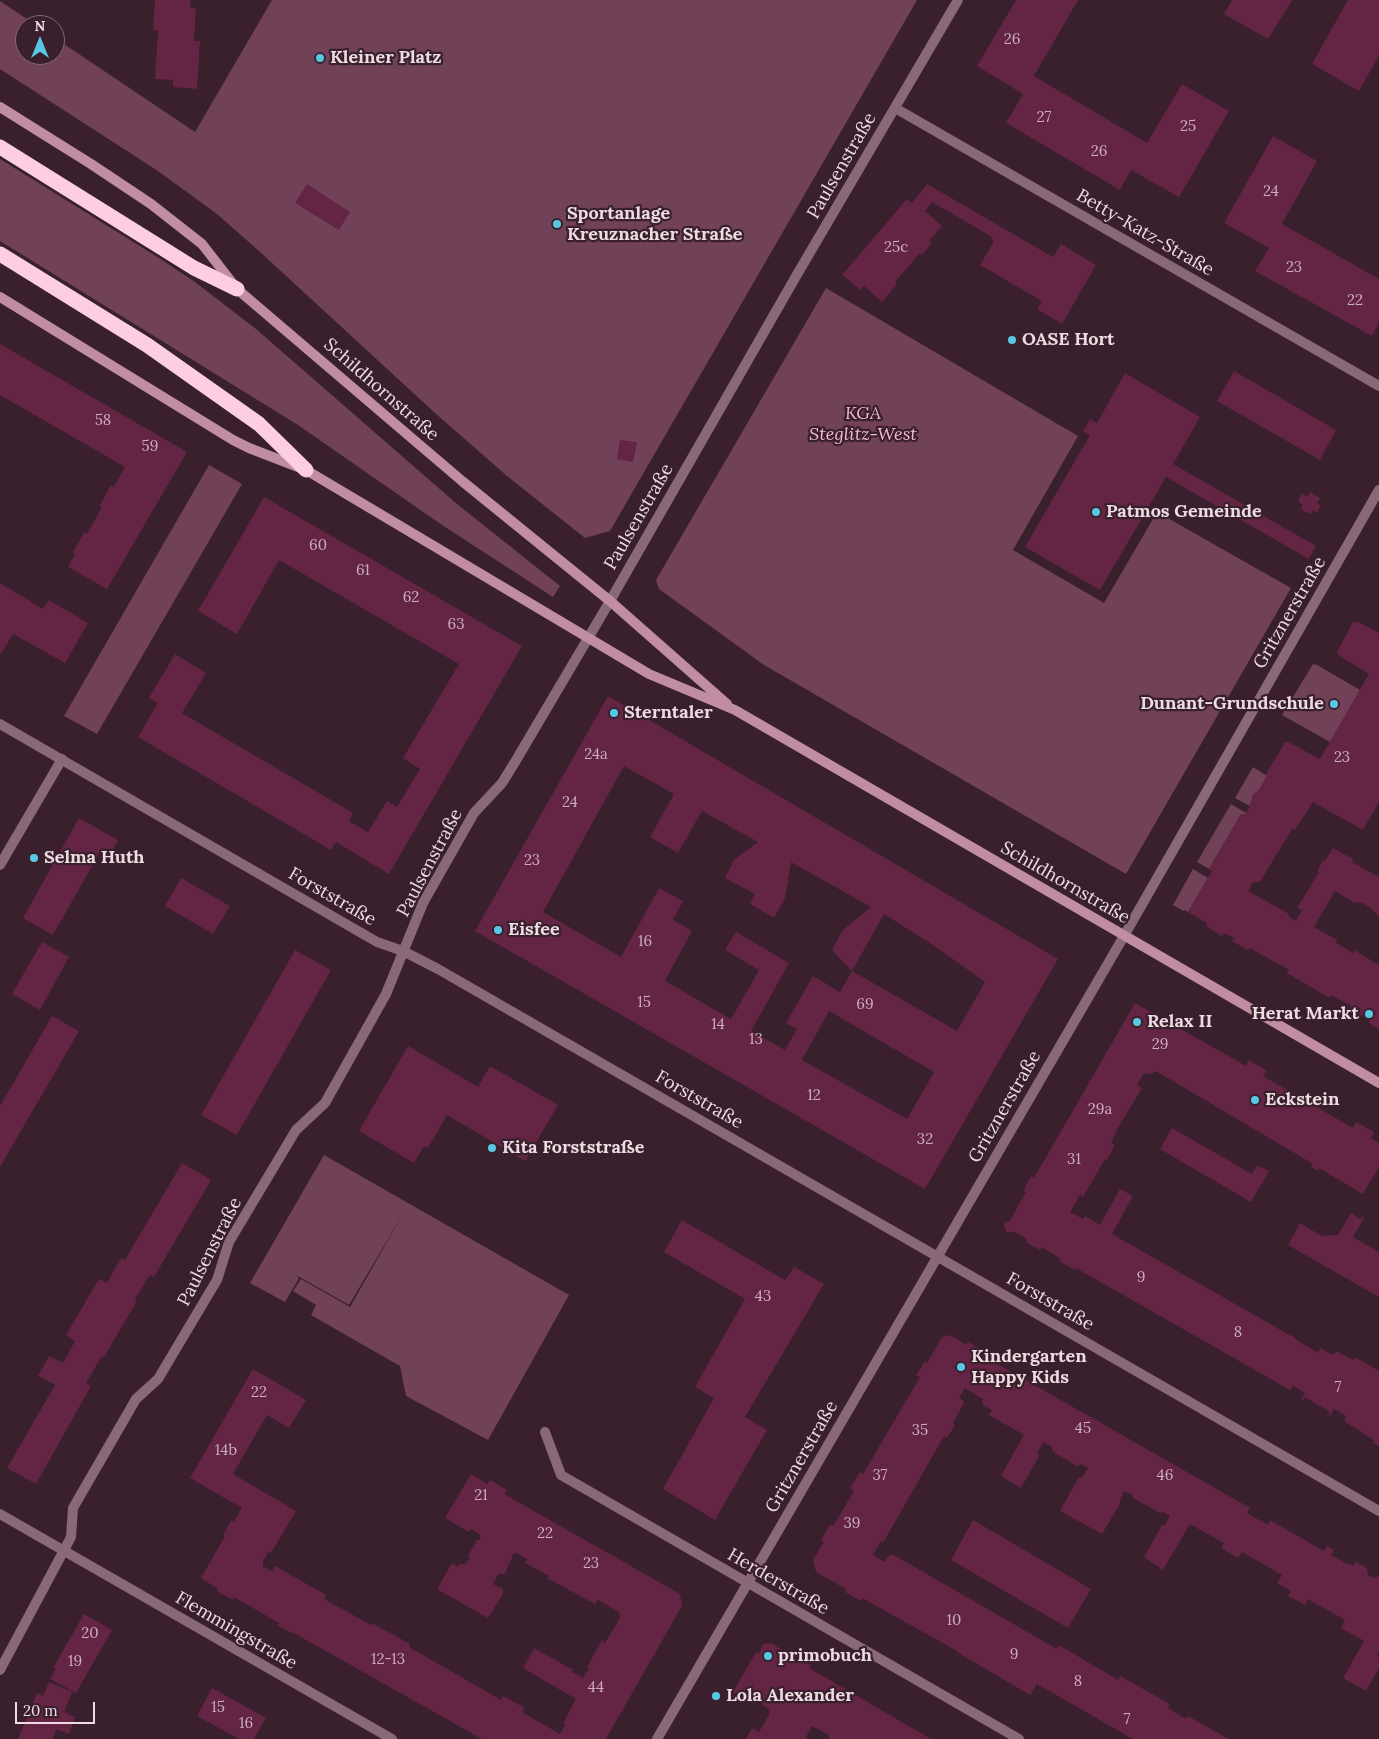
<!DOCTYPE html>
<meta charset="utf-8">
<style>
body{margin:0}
#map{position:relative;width:1379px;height:1739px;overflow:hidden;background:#39202c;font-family:Lora,serif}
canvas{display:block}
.north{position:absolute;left:15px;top:15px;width:50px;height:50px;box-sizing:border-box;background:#39202c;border:1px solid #816b75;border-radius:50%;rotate:0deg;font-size:14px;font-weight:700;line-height:20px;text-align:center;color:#eedce3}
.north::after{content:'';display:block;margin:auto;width:18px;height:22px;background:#59c8e5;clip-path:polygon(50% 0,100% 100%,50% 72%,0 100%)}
.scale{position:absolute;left:15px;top:1702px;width:80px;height:22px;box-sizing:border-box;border:2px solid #eedce3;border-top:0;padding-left:6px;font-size:15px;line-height:18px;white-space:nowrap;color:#eedce3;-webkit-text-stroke:4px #39202c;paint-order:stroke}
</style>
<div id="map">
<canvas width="1379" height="1739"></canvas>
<div class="north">N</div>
<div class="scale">20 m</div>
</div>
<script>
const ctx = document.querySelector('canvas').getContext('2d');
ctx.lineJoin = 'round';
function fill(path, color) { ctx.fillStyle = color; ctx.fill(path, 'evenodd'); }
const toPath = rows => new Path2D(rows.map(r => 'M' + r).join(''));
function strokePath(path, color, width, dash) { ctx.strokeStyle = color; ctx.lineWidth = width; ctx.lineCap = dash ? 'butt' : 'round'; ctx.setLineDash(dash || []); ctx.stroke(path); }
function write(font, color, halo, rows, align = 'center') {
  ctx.font = font + ' Lora,serif'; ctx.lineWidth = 4.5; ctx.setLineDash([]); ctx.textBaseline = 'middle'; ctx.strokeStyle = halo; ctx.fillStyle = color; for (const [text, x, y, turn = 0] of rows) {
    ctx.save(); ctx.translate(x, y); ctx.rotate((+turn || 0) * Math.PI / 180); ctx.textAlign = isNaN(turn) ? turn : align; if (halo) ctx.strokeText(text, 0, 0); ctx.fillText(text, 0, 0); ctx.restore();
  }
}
fill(toPath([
 [272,0,917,0,610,531,585,538,507,476,435,413,259,251,217,214,158,171,0,69,0,1,36,25,25,25,25,55,55,55,55,38,195,132],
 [0,159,159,258,195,282,256,329,457,504,560,586,553,597,442,525,298,425,0,241],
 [826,288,1078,436,1013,550,1104,603,1157,512,1291,588,1126,874,764,665,659,589,656,580],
 [209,465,242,484,97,734,64,716],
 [1313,664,1317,665,1360,690,1330,742,1282,715],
 [1253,767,1267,776,1259,790,1253,795,1250,806,1235,798],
 [1231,804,1246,813,1244,815,1241,814,1209,869,1197,862],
 [1193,869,1208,878,1188,912,1185,910,1184,911,1173,905],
 [324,1155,569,1295,488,1440,406,1396,400,1366,311,1315,316,1305,293,1291,301,1279,350,1307,404,1212,349,1305,296,1275,299,1278,285,1302,250,1283]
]), '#714157');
fill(toPath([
 [155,0,191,0,190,8,196,8,194,41,200,41,197,89,173,87,173,80,155,79,158,31,153,30],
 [1016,0,1078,0,1034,76,1147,143,1182,84,1229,111,1179,197,1131,170,1120,190,1006,123,1023,94,977,66],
 [1232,0,1292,0,1268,39,1224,14],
 [1348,0,1379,0,1379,55,1359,91,1312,64],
 [1273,136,1317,161,1282,224,1379,279,1379,322,1372,336,1255,271,1269,248,1224,223],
 [307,184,350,212,339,230,295,203],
 [927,184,1053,257,1061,244,1096,265,1062,324,1037,309,1042,301,980,265,994,241,991,239,992,237,932,202,925,211,942,226,929,241,932,243,922,255,920,253,895,282,897,284,882,302,864,286,861,290,842,275,907,199,912,203],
 [0,344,187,452,107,589,68,567,75,554,73,552,84,533,87,534,102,507,100,505,111,485,114,487,125,467,0,395],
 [1234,371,1336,430,1320,460,1217,401],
 [1125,373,1200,417,1173,464,1316,546,1309,559,1166,477,1100,590,1025,547,1090,435,1083,431,1090,419,1097,423],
 [620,440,637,442,633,462,617,459],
 [1310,492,1320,498,1317,503,1321,505,1317,513,1313,510,1310,514,1301,509,1303,505,1298,501,1302,493,1307,497],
 [264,497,522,646,389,874,336,842,331,850,138,737,158,703,149,698,175,654,206,673,182,713,353,813,349,821,368,832,387,801,397,807,420,769,403,758,459,664,279,560,237,634,198,611],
 [0,583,43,609,49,600,88,623,65,663,13,634,0,655],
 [1357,621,1379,633,1379,802,1363,830,1313,802,1295,830,1292,829,1260,882,1253,882,1248,891,1289,914,1288,916,1296,921,1302,910,1297,908,1319,872,1317,871,1323,860,1325,861,1333,848,1353,859,1352,862,1379,877,1379,917,1372,909,1362,903,1353,902,1335,891,1314,927,1337,940,1335,942,1353,953,1354,950,1379,965,1379,1029,1369,1023,1370,1021,1349,1009,1351,1006,1331,995,1330,998,1326,996,1287,973,1289,970,1257,952,1250,948,1248,950,1232,941,1234,938,1224,933,1222,936,1206,926,1207,923,1188,912,1212,871,1209,869,1241,814,1244,815,1248,810,1253,795,1259,790,1267,776,1266,774,1285,742,1288,742,1320,759,1369,674,1338,655,1337,652,1353,622,1355,623],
 [608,696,1058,959,925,1189,475,931],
 [624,766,674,794,650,837,678,853,702,811,758,842,734,860,725,878,755,894,750,904,774,918,785,898,791,862,871,907,843,930,832,950,852,971,884,914,936,947,985,982,957,1031,852,971,840,992,813,976,786,1023,797,1029,785,1050,751,1031,789,963,736,932,725,950,759,970,731,1019,665,981,692,931,673,920,683,901,659,888,621,957,543,912],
 [829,1011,934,1072,907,1119,802,1060],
 [79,818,118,840,109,857,100,852,53,935,23,918],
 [181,878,230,906,213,934,165,906],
 [42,942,69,957,40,1010,12,994],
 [295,950,331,970,237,1135,201,1115],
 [1135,1003,1246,1066,1249,1060,1267,1071,1263,1076,1353,1128,1356,1122,1374,1132,1371,1138,1379,1143,1379,1167,1363,1194,1319,1168,1318,1171,1311,1167,1313,1164,1156,1071,1151,1074,1144,1073,1137,1085,1142,1088,1118,1128,1111,1143,1115,1145,1107,1160,1105,1159,1083,1197,1080,1195,1070,1212,1083,1219,1085,1216,1100,1225,1120,1189,1133,1196,1112,1234,1295,1338,1295,1339,1318,1353,1320,1348,1333,1355,1336,1351,1353,1360,1355,1357,1379,1371,1379,1446,1373,1443,1374,1440,1344,1421,1346,1416,1334,1409,1330,1416,1328,1415,1330,1412,1305,1397,1303,1401,1301,1400,1305,1393,1293,1386,1290,1390,1076,1268,1075,1270,1060,1262,1061,1259,1042,1247,1040,1250,1026,1242,1027,1239,1013,1231,1009,1233,1006,1231,1004,1225,1005,1222,1009,1222,1026,1192,1023,1191,1031,1176,1034,1178],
 [52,1016,79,1031,0,1167,0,1106],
 [408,1046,478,1087,490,1066,558,1105,525,1161,447,1115,428,1148,424,1146,414,1163,359,1131],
 [1172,1128,1252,1174,1257,1165,1269,1171,1251,1202,1160,1149],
 [182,1163,211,1180,154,1277,150,1275,135,1299,137,1301,104,1357,102,1356,86,1383,91,1386,36,1484,7,1468,55,1385,38,1376,49,1356,63,1363,75,1341,66,1335,99,1279,107,1283,121,1258,125,1260],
 [1351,1213,1360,1219,1362,1216,1364,1218,1353,1237,1379,1252,1379,1297,1288,1245,1300,1223,1322,1236,1338,1235],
 [682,1220,785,1280,794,1267,824,1284,745,1417,767,1430,715,1520,663,1489,714,1398,695,1387,745,1299,664,1252],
 [950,1335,966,1345,968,1342,982,1350,980,1354,1250,1508,1247,1513,1268,1525,1270,1520,1324,1551,1327,1546,1334,1550,1331,1555,1347,1564,1348,1563,1353,1566,1355,1562,1367,1568,1368,1575,1374,1578,1379,1576,1379,1651,1377,1656,1379,1657,1379,1668,1366,1691,1343,1678,1364,1641,1341,1628,1345,1620,1308,1599,1305,1605,1288,1596,1291,1591,1277,1583,1282,1575,1242,1552,1238,1558,1221,1548,1224,1543,1190,1524,1163,1570,1144,1557,1162,1525,1165,1525,1170,1516,1163,1512,1160,1513,1133,1498,1132,1495,1124,1491,1120,1500,1120,1504,1102,1534,1060,1511,1079,1477,1082,1478,1088,1468,1081,1464,1077,1466,1052,1451,1052,1447,1043,1442,1038,1452,1039,1456,1021,1488,1001,1476,1024,1435,989,1415,992,1410,982,1404,983,1399,965,1388,959,1398,963,1400,964,1403,953,1423,955,1425,947,1438,944,1436,883,1543,881,1541,873,1555,884,1562,888,1556,892,1554,1057,1649,1059,1645,1118,1680,1120,1676,1170,1704,1168,1708,1186,1719,1188,1716,1229,1739,1133,1739,1037,1684,1030,1695,957,1652,957,1651,862,1598,861,1601,845,1592,846,1589,816,1572,813,1560,824,1542,821,1540,830,1524,833,1526,854,1491,850,1488,860,1472,863,1474,920,1377,916,1375,925,1361,927,1363,942,1337],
 [253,1369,306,1400,289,1428,267,1415,233,1474,296,1511,271,1553,268,1552,263,1561,263,1566,272,1571,275,1566,326,1595,324,1599,371,1625,372,1623,410,1644,409,1647,501,1700,503,1696,525,1708,522,1712,560,1734,566,1724,563,1723,576,1699,523,1668,534,1648,573,1670,572,1672,583,1678,589,1668,587,1667,602,1640,605,1643,620,1618,619,1612,598,1600,595,1604,547,1578,549,1576,525,1563,527,1559,517,1553,513,1554,512,1558,504,1575,499,1573,493,1584,503,1589,503,1594,488,1618,437,1589,452,1563,458,1567,459,1564,466,1564,470,1558,468,1556,477,1540,481,1540,479,1534,471,1529,469,1532,445,1518,471,1474,487,1484,490,1480,507,1490,504,1494,680,1594,682,1606,606,1739,482,1739,292,1632,291,1633,277,1625,279,1623,234,1597,233,1600,217,1591,218,1589,201,1578,225,1536,223,1535,231,1521,234,1522,242,1508,190,1478],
 [973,1520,1091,1589,1068,1628,951,1560],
 [84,1614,112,1630,76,1693,50,1679,56,1669,53,1668],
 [771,1643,784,1651,783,1653,797,1661,799,1658,811,1665,809,1668,931,1739,829,1739,829,1735,812,1726,806,1737,808,1739,746,1739,752,1728,759,1732,770,1713,768,1708,756,1701,754,1704,733,1692,756,1652,759,1654,763,1644],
 [49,1682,72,1692,64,1712,75,1717,69,1734,57,1729,52,1739,18,1739,37,1693,43,1696],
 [212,1688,266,1718,254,1739,239,1739,197,1716]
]), '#642444');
strokePath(toPath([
 [895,108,1379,386],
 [0,724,377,942,403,951,438,969,1379,1511],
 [0,865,62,759],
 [545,1432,561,1475,1019,1739],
 [0,1514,392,1739],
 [0,1670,71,1537,73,1508,136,1399,158,1379,208,1295,217,1280,229,1242,296,1130,325,1103,386,994,423,903,474,813,502,783,515,762,610,601,795,278,958,0],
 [657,1739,1124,936,1379,490]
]), '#896977', 10);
strokePath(toPath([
 [0,107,91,164,151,204,202,244,237,289,462,481,610,601,727,704],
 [0,297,233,440,249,448,306,470,649,674,735,710,1379,1083]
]), '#c08da3', 10);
strokePath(toPath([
 [0,147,194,268,237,289],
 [0,254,147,345,259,424,306,470]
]), '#fdcde1', 15);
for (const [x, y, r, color] of [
 [320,58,5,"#59c8e5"],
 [557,224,5,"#59c8e5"],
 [1012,340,5,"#59c8e5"],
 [1096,512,5,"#59c8e5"],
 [1334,704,5,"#59c8e5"],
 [614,713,5,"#59c8e5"],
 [34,858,5,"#59c8e5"],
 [498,930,5,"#59c8e5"],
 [1369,1014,5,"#59c8e5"],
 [1137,1022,5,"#59c8e5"],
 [1255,1100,5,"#59c8e5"],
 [492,1148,5,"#59c8e5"],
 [961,1367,5,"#59c8e5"],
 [768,1656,5,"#59c8e5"],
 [716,1696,5,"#59c8e5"]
]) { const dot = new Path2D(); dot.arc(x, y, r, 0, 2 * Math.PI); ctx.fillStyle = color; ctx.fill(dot); strokePath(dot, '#39202c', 2); }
write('15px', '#ccaebb', null, [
 ["26",1012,40],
 ["27",1044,118],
 ["25",1188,127],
 ["26",1099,152],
 ["24",1271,192],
 ["25c",896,248],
 ["23",1294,268],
 ["22",1355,301],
 ["58",103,421],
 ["59",150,447],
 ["60",318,546],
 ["61",363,571],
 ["62",411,598],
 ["63",456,625],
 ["24a",596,755],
 ["23",1342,758],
 ["24",570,803],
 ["23",532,861],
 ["16",645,942],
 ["15",644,1003],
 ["69",865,1005],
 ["14",718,1025],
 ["13",756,1040],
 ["29",1160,1045],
 ["12",814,1096],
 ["29a",1100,1110],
 ["32",925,1140],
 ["31",1074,1160],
 ["9",1141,1278],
 ["43",763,1297],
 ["8",1238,1333],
 ["7",1338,1388],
 ["22",259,1393],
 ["45",1083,1429],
 ["35",920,1431],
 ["14b",226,1451],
 ["37",880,1476],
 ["46",1165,1476],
 ["21",481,1496],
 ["39",852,1524],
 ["22",545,1534],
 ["23",591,1564],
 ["10",954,1621],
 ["20",90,1634],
 ["9",1014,1655],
 ["12-13",388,1660],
 ["19",75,1662],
 ["8",1078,1682],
 ["44",596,1688],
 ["15",218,1708],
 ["7",1127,1720],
 ["16",246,1724]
]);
write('bold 18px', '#eedce3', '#39202c', [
 ["Kleiner Platz",330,58],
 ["Sportanlage",567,214],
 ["Kreuznacher Straße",567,235],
 ["OASE Hort",1022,340],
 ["Patmos Gemeinde",1106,512],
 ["Dunant-Grundschule",1324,704,"right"],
 ["Sterntaler",624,713],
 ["Selma Huth",44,858],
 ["Eisfee",508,930],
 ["Herat Markt",1359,1014,"right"],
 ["Relax II",1147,1022],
 ["Eckstein",1265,1100],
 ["Kita Forststraße",502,1148],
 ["Kindergarten",971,1357],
 ["Happy Kids",971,1378],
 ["primobuch",778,1656],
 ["Lola Alexander",726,1696]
], 'left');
write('18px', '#eedce3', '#39202c', [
 ["Paulsenstraße",842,166,-60],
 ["Betty-Katz-Straße",1145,233,30],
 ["Schildhornstraße",381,390,41],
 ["Paulsenstraße",639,517,-60],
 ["Gritznerstraße",1290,613,-60],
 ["Paulsenstraße",430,863,-62],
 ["Schildhornstraße",1065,883,30],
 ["Forststraße",332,897,30],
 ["Forststraße",699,1100,30],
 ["Gritznerstraße",1005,1107,-60],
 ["Paulsenstraße",210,1252,-63],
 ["Forststraße",1050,1302,30],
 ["Gritznerstraße",802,1457,-60],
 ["Herderstraße",778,1582,30],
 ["Flemmingstraße",236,1631,30]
]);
write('italic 18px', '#f5b8d2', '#39202c', [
 ["KGA",863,414],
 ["Steglitz-West",863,435]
]);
</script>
